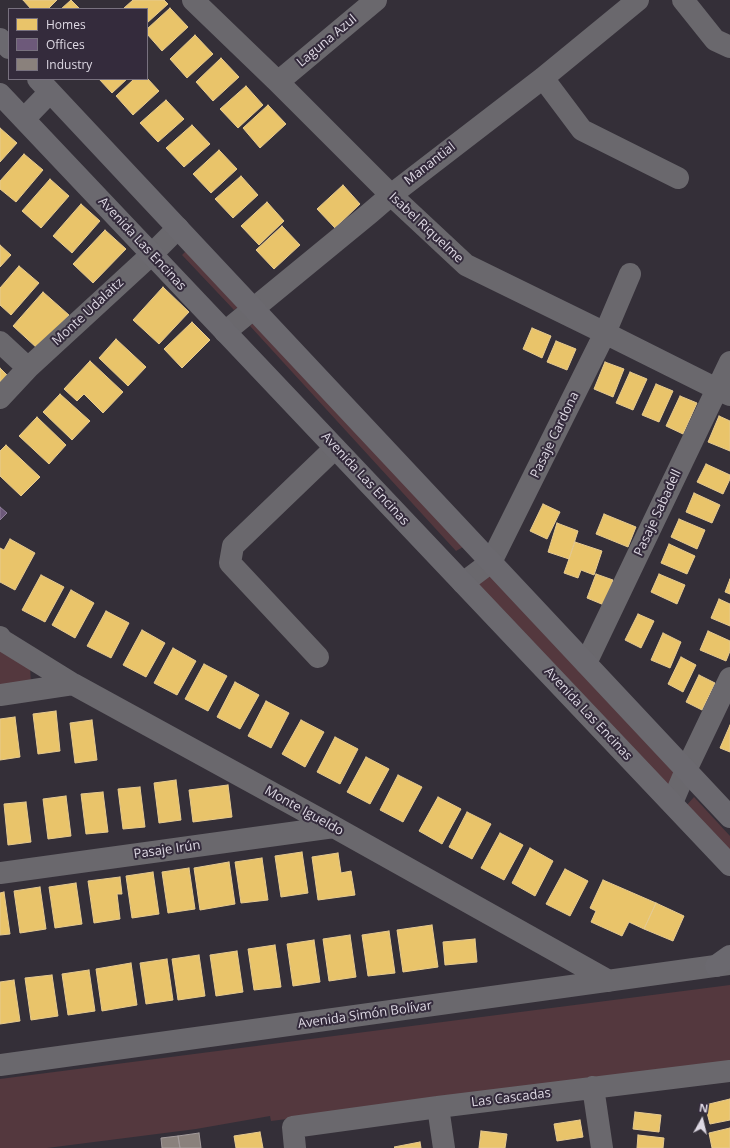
<!DOCTYPE html>
<meta charset="utf-8">
<style>
body{margin:0}
#map{position:relative;width:730px;height:1148px;overflow:hidden;background:#342f38;font-family:"Open Sans",sans-serif}
canvas{display:block}
.legend{position:absolute;left:8px;top:8px;width:140px;height:72px;box-sizing:border-box;background:#342b3c;border:1px solid #78717f;margin:0;padding:5px 7px;list-style:none;font-size:12px;color:#ded9e4}
.legend li{display:flex;align-items:center;gap:8px;height:20px}
.legend b{width:20px;border:1px solid #78717f}
.north{position:absolute;left:682px;top:1100px;width:40px;height:40px;-webkit-text-stroke:3px #342b3c;paint-order:stroke;rotate:8deg;font-size:11px;font-weight:700;line-height:16px;text-align:center;color:#ded9e4}
.north::after{content:'';display:block;margin:auto;width:14px;height:18px;background:#ded9e4;clip-path:polygon(50% 0,100% 100%,50% 72%,0 100%)}
</style>
<div id="map">
<canvas width="730" height="1148"></canvas>
<ul class="legend">
<li><b style="height:11px;background:#e9c46a"></b>Homes</li>
<li><b style="height:11px;background:#6d597a"></b>Offices</li>
<li><b style="height:11px;background:#8a817c"></b>Industry</li>
</ul>
<div class="north">N</div>
</div>
<script>
const ctx = document.querySelector('canvas').getContext('2d');
ctx.lineJoin = 'round';
function fill(path, color) { ctx.fillStyle = color; ctx.fill(path, 'evenodd'); }
const toPath = rows => new Path2D(rows.map(r => 'M' + r).join(''));
function strokePath(path, color, width, dash) { ctx.strokeStyle = color; ctx.lineWidth = width; ctx.lineCap = dash ? 'butt' : 'round'; ctx.setLineDash(dash || []); ctx.stroke(path); }
function write(font, color, halo, rows, align = 'center') {
  ctx.font = font + ' "Open Sans",sans-serif'; ctx.lineWidth = 4; ctx.setLineDash([]); ctx.textBaseline = 'middle'; ctx.strokeStyle = halo; ctx.fillStyle = color; for (const [text, x, y, turn = 0] of rows) {
    ctx.save(); ctx.translate(x, y); ctx.rotate((+turn || 0) * Math.PI / 180); ctx.textAlign = isNaN(turn) ? turn : align; if (halo) ctx.strokeText(text, 0, 0); ctx.fillText(text, 0, 0); ctx.restore();
  }
}
fill(toPath([
 [189,248,242,304,234,310,182,255],
 [258,319,468,544,456,551,250,326],
 [491,562,686,770,672,803,463,583],
 [0,648,30,666,31,684,0,688],
 [694,797,730,836,730,852,686,806],
 [730,985,730,1063,271,1121,270,1116,196,1129,47,1148,0,1148,0,1079]
]), '#54383e');
const homes = toPath([
 [23,0,57,0,48,9,31,9,23,0],
 [71,0,80,9,61,9,71,0],
 [133,0,164,0,168,4,147,23,147,9,124,8,133,0],
 [170,8,188,27,162,51,147,34,147,29,170,8],
 [195,35,213,54,187,78,170,59,195,35],
 [221,58,239,77,213,101,196,82,221,58],
 [147,78,159,91,133,115,116,96,134,79,147,78],
 [99,79,127,79,112,93,99,79],
 [246,86,263,105,238,128,220,109,246,86],
 [166,100,184,119,158,142,140,123,166,100],
 [268,105,286,124,260,148,243,128,268,105],
 [192,125,210,144,184,167,166,148,192,125],
 [0,128,17,143,0,162,0,128],
 [219,150,237,169,211,193,193,174,219,150],
 [24,154,43,170,16,202,0,189,0,181,24,154],
 [241,176,258,195,233,218,215,199,241,176],
 [50,179,69,196,41,228,22,211,50,179],
 [343,185,360,204,335,228,317,209,343,185],
 [267,202,284,221,259,245,241,226,267,202],
 [81,204,100,221,72,253,53,236,81,204],
 [282,226,300,245,274,269,256,250,282,226],
 [105,230,126,249,93,283,73,264,105,230],
 [0,245,11,255,0,267,0,245],
 [19,266,39,283,11,315,0,305,0,288,19,266],
 [163,287,189,312,159,344,133,320,163,287],
 [43,292,69,315,38,349,13,326,43,292],
 [192,322,210,340,182,368,164,349,192,322],
 [532,328,551,336,542,358,523,349,532,328],
 [116,339,146,367,128,386,99,358,116,339],
 [556,341,576,349,567,370,547,362,556,341],
 [90,361,123,392,103,413,84,394,77,401,64,389,90,361],
 [605,362,624,369,613,397,594,389,605,362],
 [0,368,9,377,0,386,0,368],
 [630,372,647,379,633,410,616,403,630,372],
 [656,384,673,391,659,422,642,415,656,384],
 [60,394,90,421,72,440,43,412,60,394],
 [680,396,697,403,683,434,666,426,680,396],
 [719,416,730,421,730,451,708,442,719,416],
 [37,417,66,445,49,464,19,436,37,417],
 [6,445,40,477,21,496,0,476,0,451,6,445],
 [706,464,730,475,730,479,723,494,697,482,706,464],
 [694,493,720,505,712,523,686,512,694,493],
 [543,504,560,512,547,539,530,531,543,504],
 [604,514,636,527,628,547,596,534,604,514],
 [679,519,705,530,697,549,671,537,679,519],
 [557,523,578,531,569,559,548,552,557,523],
 [10,539,35,553,15,590,0,582,0,548,4,550,10,539],
 [575,542,602,551,594,575,581,570,578,578,564,573,575,542],
 [669,544,695,556,687,574,661,563,669,544],
 [596,574,613,580,604,605,587,598,596,574],
 [659,574,685,585,677,604,651,592,659,574],
 [41,575,64,587,45,622,22,610,41,575],
 [730,579,730,594,725,592,730,579],
 [71,590,94,603,75,638,52,625,71,590],
 [719,599,730,604,730,626,711,618,719,599],
 [106,611,129,623,111,658,87,646,106,611],
 [638,614,654,621,641,648,625,640,638,614],
 [142,630,165,643,146,677,123,665,142,630],
 [708,631,730,641,730,651,726,661,700,650,708,631],
 [663,633,681,642,670,668,651,660,663,633],
 [173,648,196,661,177,695,154,683,173,648],
 [681,657,696,665,683,692,668,684,681,657],
 [204,664,227,676,208,711,185,699,204,664],
 [699,675,715,683,702,710,686,702,699,675],
 [235,682,259,695,240,729,217,717,235,682],
 [266,701,289,713,271,748,248,736,266,701],
 [56,711,60,751,38,754,33,714,56,711],
 [15,717,20,757,0,760,0,719,15,717],
 [92,720,97,760,75,763,70,723,92,720],
 [301,720,324,732,305,767,282,754,301,720],
 [730,725,730,752,720,748,730,725],
 [335,737,358,749,340,784,317,772,335,737],
 [366,757,389,769,370,804,347,792,366,757],
 [398,775,422,787,403,822,380,810,398,775],
 [176,780,181,820,159,823,154,783,176,780],
 [228,785,232,817,193,822,189,790,228,785],
 [140,787,145,827,123,829,118,789,140,787],
 [103,792,108,832,86,834,81,794,103,792],
 [66,796,71,836,48,839,43,799,66,796],
 [438,797,461,809,442,844,419,831,438,797],
 [26,802,31,842,8,845,4,804,26,802],
 [467,812,491,824,472,859,449,847,467,812],
 [500,833,523,845,504,880,481,868,500,833],
 [530,848,553,861,535,896,512,883,530,848],
 [302,852,308,893,281,897,275,856,302,852],
 [338,853,341,873,351,871,355,895,318,900,312,857,338,853],
 [262,858,268,900,241,903,235,862,262,858],
 [229,862,235,904,200,910,194,868,229,862],
 [189,868,195,909,168,913,162,872,189,868],
 [565,869,588,881,570,916,546,904,565,869],
 [153,872,159,914,132,918,126,876,153,872],
 [120,877,122,894,117,894,120,919,94,923,88,881,120,877],
 [603,880,656,903,644,929,629,922,622,936,591,922,596,911,590,908,603,880],
 [76,883,82,924,55,928,49,887,76,883],
 [40,887,46,929,20,933,14,891,40,887],
 [4,892,10,934,0,935,0,893,4,892],
 [656,903,684,916,673,941,644,929,656,903],
 [432,925,438,967,403,972,397,930,432,925],
 [389,931,395,973,368,976,362,935,389,931],
 [350,935,356,977,329,981,323,939,350,935],
 [475,939,477,962,445,965,443,942,475,939],
 [314,940,320,982,293,986,287,944,314,940],
 [275,945,281,987,254,990,248,949,275,945],
 [237,951,243,992,216,996,210,955,237,951],
 [199,955,205,996,178,1000,172,959,199,955],
 [167,959,173,1000,146,1004,140,963,167,959],
 [131,963,137,1005,102,1011,96,969,131,963],
 [89,970,95,1011,68,1015,62,974,89,970],
 [52,975,58,1016,31,1020,25,978,52,975],
 [14,980,20,1021,0,1024,0,982,14,980],
 [730,1099,730,1120,710,1124,705,1105,730,1099],
 [635,1112,661,1115,659,1132,633,1129,635,1112],
 [580,1120,583,1137,557,1141,554,1124,580,1120],
 [730,1128,730,1148,712,1148,709,1133,730,1128],
 [481,1131,507,1134,505,1148,479,1148,481,1131],
 [260,1132,263,1148,236,1148,234,1136,260,1132],
 [638,1135,664,1138,663,1148,637,1148,638,1135],
 [420,1142,421,1148,395,1148,394,1147,420,1142]
]);
fill(homes, '#e9c46a');
strokePath(homes, '#e6ca8f', 1);
const offices = toPath([
 [0,507,7,513,0,520,0,507]
]);
fill(offices, '#6d597a');
strokePath(offices, '#8f7f9a', 1);
const industry = toPath([
 [199,1133,201,1148,180,1148,178,1136,199,1133],
 [178,1136,180,1148,162,1148,161,1138,178,1136]
]);
fill(industry, '#8a817c');
strokePath(industry, '#a39b9b', 1);
strokePath(toPath([
 [193,0,278,82,391,195,466,265,605,333,717,389,730,395],
 [683,0,715,40,730,47],
 [543,78,582,130,678,178],
 [278,82,376,0],
 [225,332,370,213,391,195,543,78,638,0],
 [0,342,28,368],
 [0,398,28,368,152,254,178,228],
 [463,583,491,562,605,333,630,274],
 [0,637,2,640,73,684,334,827,609,981],
 [318,657,230,563,233,546,335,448],
 [586,663,730,362],
 [0,695,73,684],
 [672,803,686,770,730,678],
 [0,873,334,827],
 [0,1065,730,964],
 [593,1087,602,1148],
 [438,1107,444,1148],
 [295,1148,293,1127,438,1107,730,1071]
]), '#6a686d', 22);
strokePath(toPath([
 [0,39,9,48],
 [38,79,730,817],
 [0,94,730,865],
 [24,119,50,92],
 [716,966,730,956]
]), '#6b696f', 22);
write('13px', '#ded9e4', '#342b3c', [
 ["Laguna Azul",327,41,-40],
 ["Manantial",430,164,-38],
 ["Isabel Riquelme",426,228,43],
 ["Avenida Las Encinas",142,244,47],
 ["Monte Udalaitz",88,312,-43],
 ["Pasaje Cardona",555,435,-64],
 ["Avenida Las Encinas",365,479,47],
 ["Pasaje Sabadell",658,513,-65],
 ["Avenida Las Encinas",588,714,47],
 ["Monte Igueldo",304,811,29],
 ["Pasaje Irún",167,850,-8],
 ["Avenida Simón Bolívar",365,1015,-8],
 ["Las Cascadas",511,1098,-7]
]);
</script>
